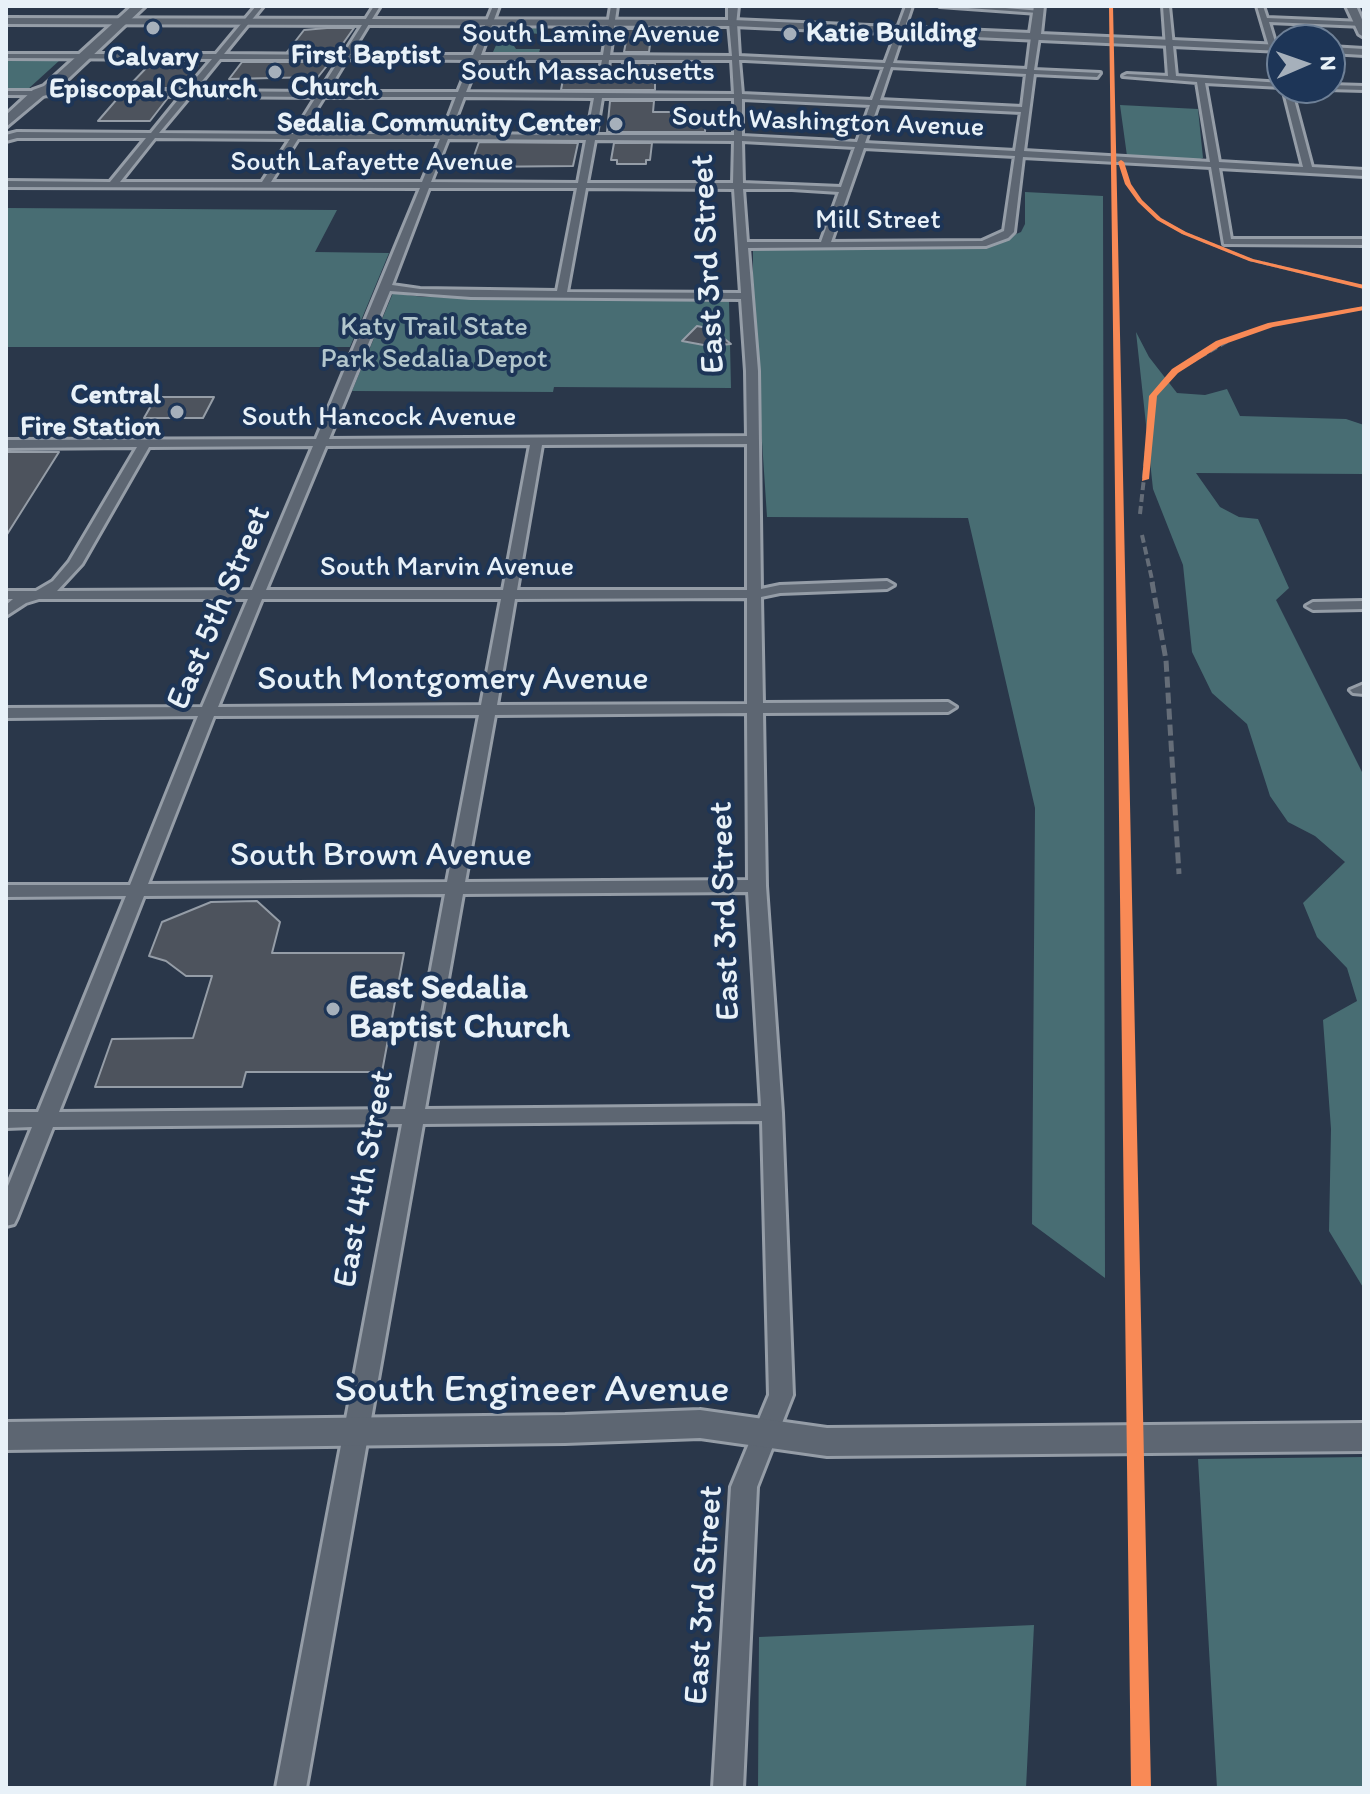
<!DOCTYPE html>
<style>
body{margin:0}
#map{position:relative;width:1370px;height:1794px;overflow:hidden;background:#2a374a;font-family:Itim,sans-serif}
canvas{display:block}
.frame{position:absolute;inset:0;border:8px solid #e8f1f8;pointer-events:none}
.north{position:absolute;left:1266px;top:24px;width:80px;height:80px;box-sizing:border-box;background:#1d3557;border:2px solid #6e8097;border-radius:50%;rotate:88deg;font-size:22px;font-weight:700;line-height:32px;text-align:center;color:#e8f1f8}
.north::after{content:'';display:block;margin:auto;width:28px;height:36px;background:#a6b0bb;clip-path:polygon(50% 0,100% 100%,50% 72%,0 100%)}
</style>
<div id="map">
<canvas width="1370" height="1794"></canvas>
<div class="frame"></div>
<div class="north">N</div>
</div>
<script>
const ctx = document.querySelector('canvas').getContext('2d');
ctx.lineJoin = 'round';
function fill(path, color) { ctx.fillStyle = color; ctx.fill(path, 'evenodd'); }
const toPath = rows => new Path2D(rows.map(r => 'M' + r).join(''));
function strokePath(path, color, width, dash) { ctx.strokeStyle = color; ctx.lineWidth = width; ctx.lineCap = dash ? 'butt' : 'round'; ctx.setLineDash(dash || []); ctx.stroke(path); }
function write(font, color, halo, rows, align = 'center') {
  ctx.font = font + ' Itim,sans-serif'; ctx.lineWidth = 8; ctx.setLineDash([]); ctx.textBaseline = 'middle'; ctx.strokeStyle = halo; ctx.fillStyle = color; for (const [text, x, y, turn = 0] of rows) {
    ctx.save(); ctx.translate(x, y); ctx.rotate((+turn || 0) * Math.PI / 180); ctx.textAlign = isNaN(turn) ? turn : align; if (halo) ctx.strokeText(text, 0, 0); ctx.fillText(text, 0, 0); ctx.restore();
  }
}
fill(toPath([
 [510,26,548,26,547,32,539,34,520,32,514,46,516,49,540,49,539,53,493,52,497,43,505,40,499,37,503,28],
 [6,57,60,58,60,60,27,90,6,91],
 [1120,105,1198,109,1203,158,1198,160,1127,156],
 [1025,192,1103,196,1105,1278,1032,1224,1035,808,968,518,767,517,753,305,753,247,997,242,1021,232,1025,224],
 [6,208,337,210,315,252,389,253,350,347,6,347],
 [393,293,423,297,724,299,729,301,731,388,554,387,553,392,352,391],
 [1136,332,1149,357,1177,393,1205,395,1227,389,1240,416,1346,419,1364,425,1364,474,1196,473,1220,507,1239,517,1258,519,1289,588,1276,600,1364,776,1364,1289,1329,1231,1331,1129,1323,1020,1357,1001,1347,968,1317,937,1303,903,1345,862,1315,836,1288,822,1270,796,1247,724,1212,693,1192,652,1183,565,1153,489],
 [1364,1457,1364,1788,1217,1788,1198,1459],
 [1034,1625,1026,1788,758,1788,759,1637]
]), '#486d73');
const building = toPath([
 [327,28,354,28,337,52,287,52,304,30,327,28],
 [624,29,652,29,649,52,624,52,627,36,622,36,624,29],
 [242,62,330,62,318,77,229,79,242,62],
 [622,63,655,63,655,90,561,90,564,74,620,74,622,63],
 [149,65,198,65,179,88,127,88,149,65],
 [117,99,167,99,150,121,98,121,117,99],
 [610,101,654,101,653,112,706,112,705,132,607,132,610,101],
 [479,142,578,143,573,166,470,167,479,142],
 [614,143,652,143,650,160,646,160,646,164,617,164,617,160,611,160,614,143],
 [697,326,712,329,731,344,709,346,682,341,697,326],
 [156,397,214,397,203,418,144,418,156,397],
 [6,452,59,452,6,536,6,452],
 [257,901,280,922,272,953,404,953,382,1072,246,1072,242,1087,95,1087,112,1039,193,1038,212,976,186,976,166,961,149,956,162,922,211,902,257,901]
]);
fill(building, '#4d535d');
strokePath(building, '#959da7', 2);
const minor = toPath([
 [256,6,263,6,224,54,343,55,374,6,380,6,350,55,473,55,493,6,499,6,481,55,603,55,611,6,617,6,610,55,732,56,729,23,733,21,737,23,739,56,885,63,906,6,912,6,893,63,1027,69,1031,37,1035,35,1039,37,1034,70,1100,73,1097,77,1034,74,1024,151,1210,162,1197,82,1123,76,1127,74,1168,76,1163,6,1169,6,1176,76,1282,83,1282,87,1205,83,1219,162,1303,167,1283,88,1291,88,1312,167,1364,170,1364,176,1219,168,1231,239,1364,239,1364,245,1224,244,1211,167,1023,157,1014,232,1008,238,986,246,748,248,758,371,761,589,780,585,887,581,894,585,887,589,780,593,761,597,763,703,948,702,956,707,948,712,763,713,766,886,782,1113,793,1395,757,1487,743,1788,713,1788,731,1487,769,1395,762,1121,423,1124,306,1788,276,1788,402,1124,53,1127,17,1218,14,1224,6,1226,6,1191,32,1127,6,1128,6,1112,38,1112,126,896,6,897,6,885,130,885,198,716,6,718,6,708,202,707,248,599,39,599,26,603,6,616,6,605,13,599,6,599,6,591,36,591,53,581,69,562,137,447,6,448,6,440,316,439,420,188,6,187,6,181,110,182,146,138,17,138,6,141,6,135,17,132,151,133,181,96,6,95,6,91,185,91,212,59,6,58,6,54,216,54,256,6],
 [220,59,340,59,319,92,194,91,220,59],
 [347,59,471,60,458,92,327,92,347,59],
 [479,60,602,60,600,70,604,72,608,70,609,60,732,60,734,94,466,92,479,60],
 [739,60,745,60,884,67,872,100,742,94,739,60],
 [891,67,1026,74,1022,107,880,100,891,67],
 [190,96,316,97,293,134,159,133,190,96],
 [324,97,456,97,442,134,301,134,324,97],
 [464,97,594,98,587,135,450,134,464,97],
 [602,98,734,98,734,135,596,135,602,98],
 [742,99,870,105,857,142,742,136,742,99],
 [878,105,1021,112,1015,151,865,143,878,105],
 [155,138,290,139,262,182,120,182,155,138],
 [298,139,440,139,422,182,271,182,298,139],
 [448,139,586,140,578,183,431,182,448,139],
 [595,140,734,141,733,183,587,183,595,140],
 [742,141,855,147,841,187,743,183,742,141],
 [864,148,1015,156,1004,231,982,241,831,242,864,148],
 [429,188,577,188,557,291,420,289,392,285,429,188],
 [586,188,734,189,741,293,567,292,586,188],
 [743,189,792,189,839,192,821,242,747,242,743,189],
 [390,291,471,297,741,299,746,371,747,436,329,439,390,291],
 [747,444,747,590,517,590,542,445,747,444],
 [530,445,503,590,266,590,326,446,530,445],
 [313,446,252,590,57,591,82,564,149,447,313,446],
 [747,598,747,704,497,705,515,599,747,598],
 [262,599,501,599,481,705,218,707,262,599],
 [747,713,748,880,465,882,495,715,747,713],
 [479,715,447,882,148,884,214,716,479,715],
 [748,892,761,1106,425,1109,463,894,748,892],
 [445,894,405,1109,59,1112,144,896,445,894],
 [940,6,982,6,1041,11,1038,13,940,6],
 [1257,6,1263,6,1267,18,1364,22,1364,26,1269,22,1282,65,1282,79,1278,77,1257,6],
 [1330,85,1364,86,1364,90,1327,89,1330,85],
 [1364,601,1364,609,1313,610,1306,606,1313,602,1364,601],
 [1364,684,1364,694,1353,693,1350,690,1364,684]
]);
const tertiary = toPath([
 [728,6,738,6,736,25,728,23,728,6],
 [1346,6,1356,6,1364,24,1364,37,1359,34,1346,6],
 [700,1410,827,1428,1364,1423,1364,1451,827,1456,700,1438,565,1443,6,1450,6,1422,565,1415,700,1410]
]);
const secondary = toPath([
 [1034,6,1044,6,1041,34,1282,45,1282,51,733,26,6,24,6,18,733,20,1030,33,1034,6],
 [1330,47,1364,49,1364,55,1330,53,1330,47]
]);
const trunk = toPath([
 [132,6,145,6,54,92,43,96,6,127,6,115,33,90,44,86,132,6]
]);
strokePath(minor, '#959da7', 6);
strokePath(tertiary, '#959da7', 6);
strokePath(secondary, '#959da7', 6);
strokePath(trunk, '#959da7', 6);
fill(minor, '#5d6672');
fill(tertiary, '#5d6672');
fill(secondary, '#5d6672');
fill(trunk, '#5d6672');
strokePath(toPath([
 [1121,162,1128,184,1140,201,1159,219,1184,233,1251,260,1364,287],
 [1225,341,1271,325,1364,308]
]), '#656d78', 3, [5, 3]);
strokePath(toPath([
 [1140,514,1153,396,1175,371,1231,339],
 [1142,535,1153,584]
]), '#656d78', 4, [8, 4]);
strokePath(toPath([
 [1152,582,1166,660,1179,874]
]), '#656d78', 5, [11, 5]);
fill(toPath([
 [1109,6,1113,6,1151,1788,1131,1788,1109,6],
 [1121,160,1124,162,1131,184,1142,200,1161,218,1186,232,1253,259,1364,285,1364,289,1249,261,1182,234,1157,220,1138,202,1125,184,1118,162,1121,160],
 [1364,306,1364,310,1273,327,1222,345,1178,373,1157,396,1149,479,1142,481,1149,396,1172,369,1216,341,1268,323,1364,306]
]), '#f98a56');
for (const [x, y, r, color] of [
 [153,28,8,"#a6b0bb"],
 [790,34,8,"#a6b0bb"],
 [275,72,8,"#a6b0bb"],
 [616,124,8,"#a6b0bb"],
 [177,412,8,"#a6b0bb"],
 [333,1009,8,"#a6b0bb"]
]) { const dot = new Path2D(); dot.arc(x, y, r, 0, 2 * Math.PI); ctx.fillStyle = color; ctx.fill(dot); strokePath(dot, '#1d3557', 3); }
write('bold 28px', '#e8f1f8', '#1d3557', [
 ["Katie Building",806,34],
 ["First Baptist",291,56],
 ["Church",291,88],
 ["Calvary",153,58,"center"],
 ["Episcopal Church",153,90,"center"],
 ["Sedalia Community Center",600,124,"right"],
 ["Central",161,396,"right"],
 ["Fire Station",161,428,"right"]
], 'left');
write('28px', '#e8f1f8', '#1d3557', [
 ["South Lamine Avenue",591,35],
 ["South Massachusetts",588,73],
 ["South Washington Avenue",828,123,2],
 ["South Lafayette Avenue",372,163],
 ["Mill Street",878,221],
 ["South Hancock Avenue",379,418],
 ["South Marvin Avenue",447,568]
]);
write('28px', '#b2c6cc', '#1d3557', [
 ["Katy Trail State",434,328],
 ["Park Sedalia Depot",434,360]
]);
write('34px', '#e8f1f8', '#1d3557', [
 ["East 3rd Street",709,264,-93],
 ["East 5th Street",220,608,-67],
 ["South Montgomery Avenue",453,680],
 ["South Brown Avenue",381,856],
 ["East 3rd Street",726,911,-92],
 ["East 4th Street",365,1179,-80],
 ["East 3rd Street",705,1595,-86]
]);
write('bold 34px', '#e8f1f8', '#1d3557', [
 ["East Sedalia",349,989],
 ["Baptist Church",349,1028]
], 'left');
write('40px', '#e8f1f8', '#1d3557', [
 ["South Engineer Avenue",532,1391]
]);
</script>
